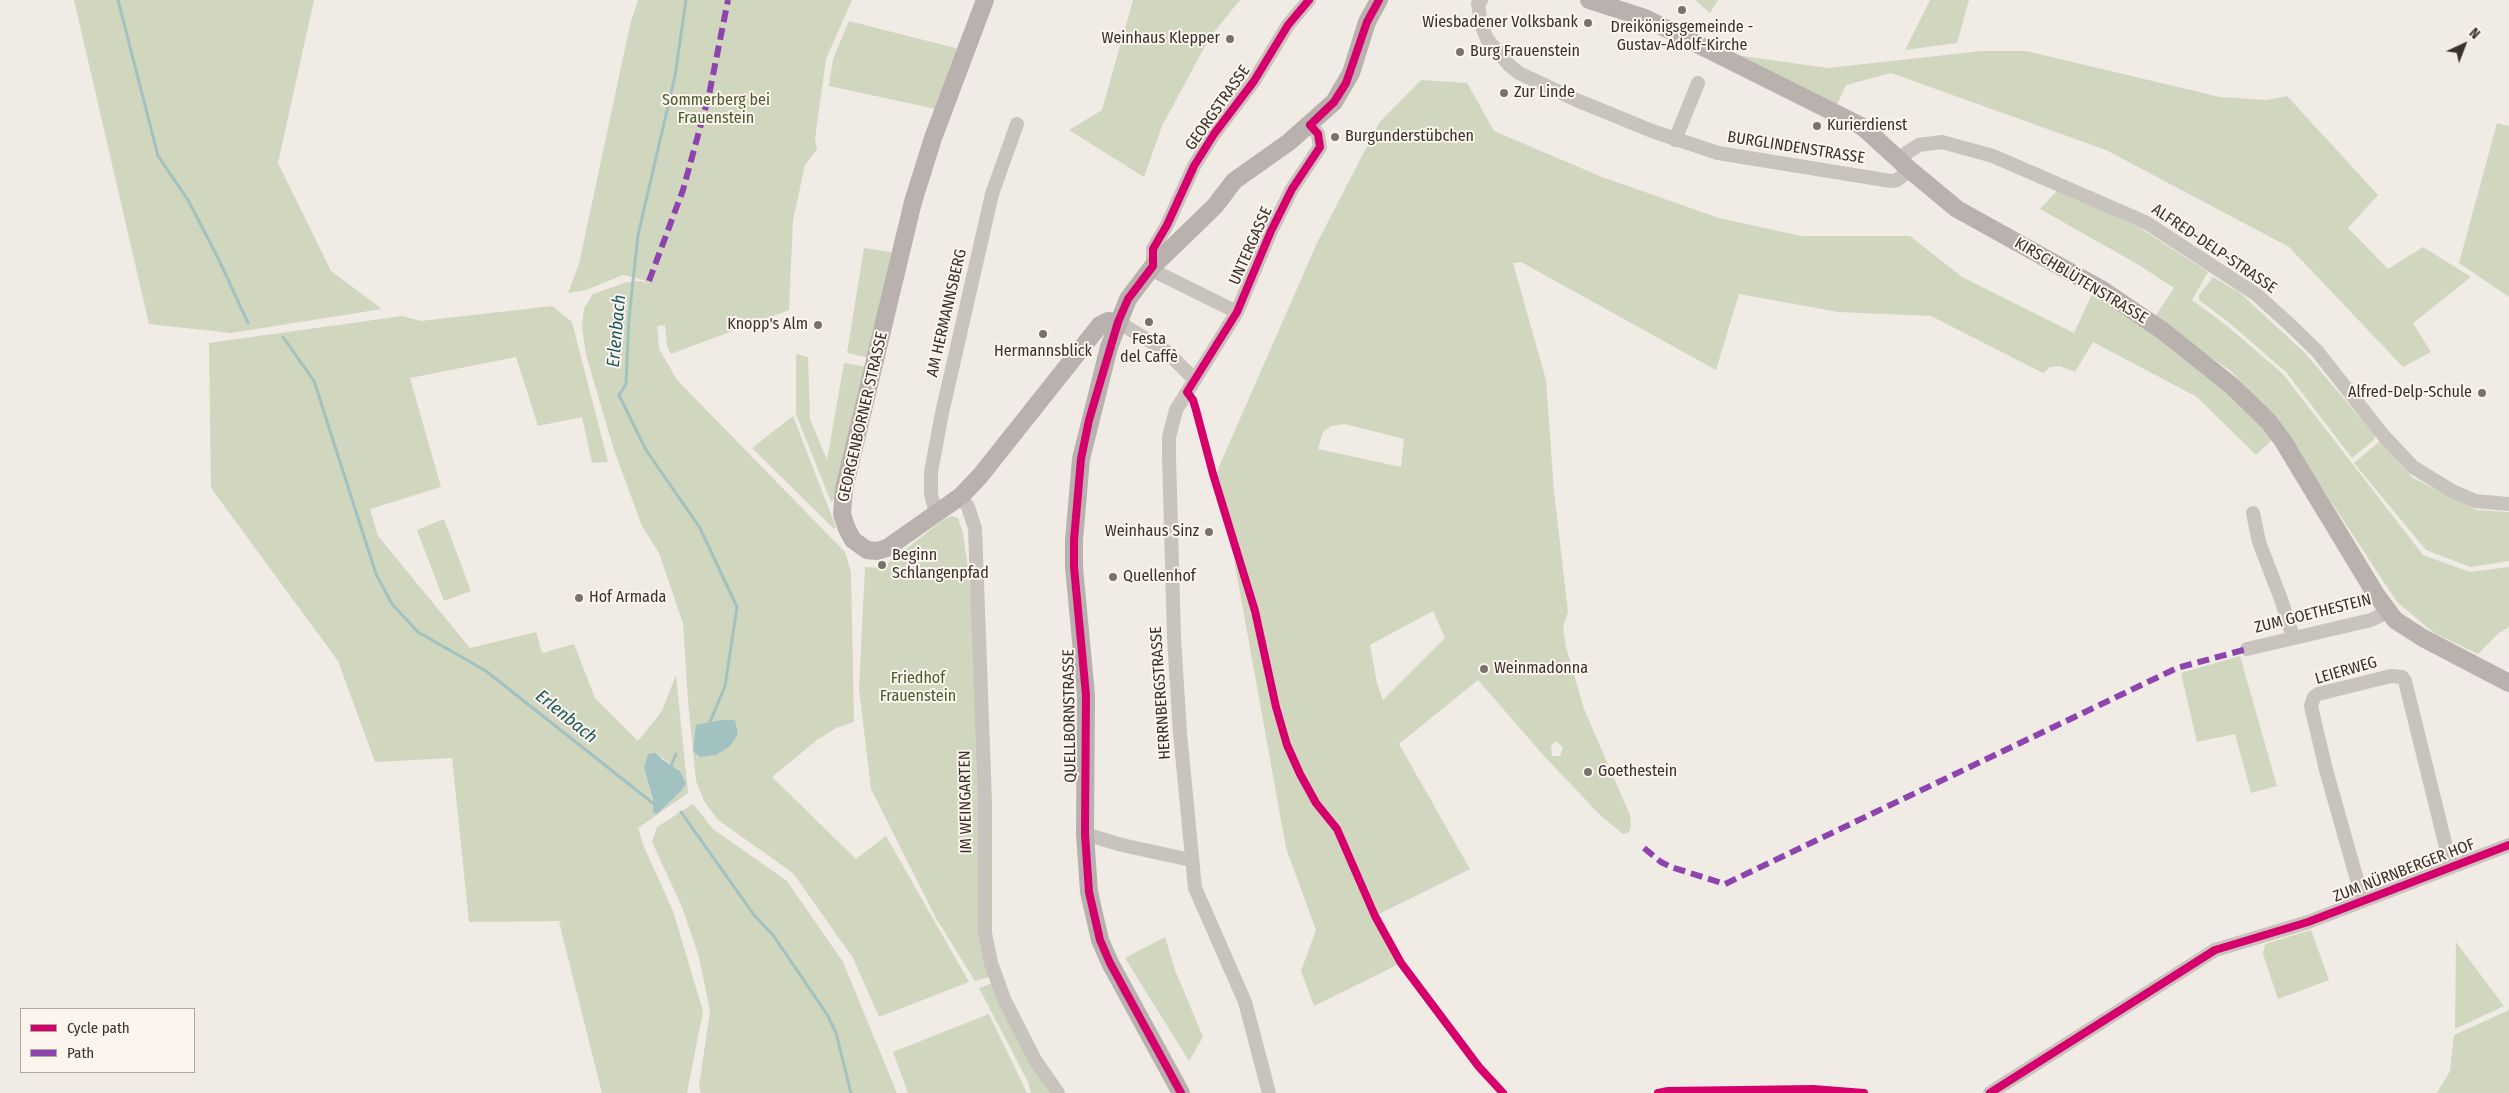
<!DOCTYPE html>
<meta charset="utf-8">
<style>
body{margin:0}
#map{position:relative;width:2509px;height:1093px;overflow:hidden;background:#f0ebe5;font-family:"Fira Sans Condensed",sans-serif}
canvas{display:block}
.legend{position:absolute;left:20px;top:1008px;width:175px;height:65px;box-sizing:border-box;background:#fbf5ee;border:1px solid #aea6a0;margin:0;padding:6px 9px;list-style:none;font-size:15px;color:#3b302b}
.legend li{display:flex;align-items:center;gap:10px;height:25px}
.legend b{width:25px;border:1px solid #aea6a0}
.north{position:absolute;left:2439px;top:20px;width:50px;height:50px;-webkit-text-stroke:4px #fbf5ee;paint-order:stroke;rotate:43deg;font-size:14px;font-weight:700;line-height:20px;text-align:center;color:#3b302b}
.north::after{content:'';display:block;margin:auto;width:18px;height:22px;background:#3b302b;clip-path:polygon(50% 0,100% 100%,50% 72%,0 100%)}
</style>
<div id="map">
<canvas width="2509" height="1093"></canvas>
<ul class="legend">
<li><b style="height:6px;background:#d6006c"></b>Cycle path</li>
<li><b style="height:6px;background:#8e44ad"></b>Path</li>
</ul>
<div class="north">N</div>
</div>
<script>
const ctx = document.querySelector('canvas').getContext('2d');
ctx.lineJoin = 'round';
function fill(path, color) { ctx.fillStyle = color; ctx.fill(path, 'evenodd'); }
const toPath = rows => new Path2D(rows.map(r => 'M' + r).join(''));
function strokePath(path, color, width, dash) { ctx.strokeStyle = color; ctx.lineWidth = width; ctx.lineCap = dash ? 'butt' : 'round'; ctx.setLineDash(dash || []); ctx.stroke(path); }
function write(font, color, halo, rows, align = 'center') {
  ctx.font = font + ' "Fira Sans Condensed",sans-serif'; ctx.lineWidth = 4; ctx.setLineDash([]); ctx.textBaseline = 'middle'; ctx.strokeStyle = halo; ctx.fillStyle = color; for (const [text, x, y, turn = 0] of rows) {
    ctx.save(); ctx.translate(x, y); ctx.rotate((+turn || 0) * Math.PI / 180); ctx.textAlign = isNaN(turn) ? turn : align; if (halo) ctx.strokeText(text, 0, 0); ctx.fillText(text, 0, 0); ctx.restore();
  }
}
fill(toPath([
 [74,0,314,0,278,163,331,271,382,309,231,333,149,324],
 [638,0,852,0,826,59,815,139,817,149,805,165,793,220,789,310,671,354,667,346,665,325,657,326,659,349,677,380,845,552,851,572,854,722,836,728,817,740,772,777,856,859,886,836,969,982,879,1017,853,958,793,873,718,820,704,801,696,781,688,701,683,623,659,553,642,526,614,450,586,355,582,326,584,308,593,294,627,282,641,281,648,285,643,280,623,275,586,290,568,293,579,264,630,25],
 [1133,0,1240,0,1210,37,1162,126,1144,177,1069,130,1102,110],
 [1695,0,1718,0,1710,13],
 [1930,0,1969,0,1957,43,1905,50],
 [849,21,963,50,941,110,829,86,833,59],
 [1982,51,2026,51,2220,97,2267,100,2287,96,2378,195,2348,228,2388,269,2423,247,2471,277,2413,323,2431,352,2403,367,2289,247,2106,150,1891,73,1846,85,1837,105,1735,55,1828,68],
 [1421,80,1467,83,1494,131,1602,177,1719,218,1801,236,1910,236,1962,277,2074,333,2092,294,2159,337,2229,391,2273,439,2256,455,2197,397,2093,342,2075,372,2059,366,2050,367,2043,373,1931,316,1838,312,1739,294,1716,370,1521,262,1513,263,1546,380,1554,492,1568,612,1563,627,1566,647,1584,709,1630,815,1631,825,1629,832,1623,834,1602,817,1543,755,1478,680,1399,744,1470,869,1375,916,1401,963,1314,1006,1301,971,1316,930,1286,848,1234,559,1253,604,1218,480,1218,469,1317,243,1379,123],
 [1345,424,1404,439,1401,467,1318,449,1323,432,1331,426],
 [1433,611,1445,638,1383,700,1377,683,1370,645],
 [1555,741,1563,747,1560,756,1552,756,1551,747],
 [2497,123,2509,126,2509,297,2459,263],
 [2057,191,2140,228,2208,272,2192,300,2226,325,2283,374,2423,555,2470,572,2509,567,2509,627,2499,633,2478,654,2434,633,2397,602,2280,424,2232,372,2154,318,2174,288,2139,265,2040,209],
 [864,248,897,253,870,358,847,353],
 [2213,277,2240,293,2305,353,2375,435,2374,440,2352,458,2286,372,2227,321,2199,300,2199,295],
 [552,306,572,322,608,462,592,463,582,417,538,426,516,357,410,378,441,487,370,509,378,536,470,648,536,632,542,653,574,644,595,698,638,741,662,711,676,675,688,793,638,828,644,847,673,911,703,1011,687,1093,602,1093,559,922,565,921,469,922,452,758,375,762,338,661,211,488,209,343,402,316,421,321],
 [656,753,680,771,686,783,682,790,669,802,652,806,653,800,644,768],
 [796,354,808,357,810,419,827,460,844,363,868,367,835,499,831,502,796,414],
 [793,416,836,527,834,529,752,448],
 [2380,441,2413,478,2476,510,2509,512,2509,561,2470,567,2426,550,2354,463],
 [952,516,958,518,963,533,972,599,990,977,975,981,936,918,871,789,859,689,865,567,880,568,888,563,943,520],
 [444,519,471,591,444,601,417,530],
 [2240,656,2277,786,2251,793,2235,734,2197,742,2181,673],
 [693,804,713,829,787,881,843,962,897,1093,701,1093,699,1086,710,1011,699,957,682,907,652,842,657,827],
 [2311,930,2329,980,2278,999,2263,954,2265,944],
 [1165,937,1175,970,1203,1037,1189,1061,1125,958],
 [2456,942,2504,1006,2455,1029],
 [993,983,1044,1085,1049,1093,1031,1093,1028,1082,979,988],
 [2509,1010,2509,1093,2437,1093,2450,1071,2454,1035],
 [989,1014,1027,1093,908,1093,893,1052]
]), '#d1d6bf');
fill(toPath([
 [722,720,735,720,738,734,730,746,716,755,700,757,693,751,696,725],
 [656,753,662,759,680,771,686,783,682,790,657,814,653,812,653,799,644,768,648,754]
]), '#a1c2c1');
strokePath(toPath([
 [118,0,158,156,188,200,219,260,248,323],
 [686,0,675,76,638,235,629,318,626,384,619,395,646,450,700,528,737,607,725,686,710,722],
 [283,337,314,381,376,574,392,604,418,632,486,671,654,804],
 [671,766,676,754],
 [681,812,754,915,773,935,828,1016,836,1033,851,1093]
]), '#a1c2c1', 3);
strokePath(toPath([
 [1481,0,1478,4,1481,24,1487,39,1509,65,1519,73,1574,99,1652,131,1718,153,1891,181,1897,180,1910,170],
 [1675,140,1698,83],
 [1897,159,1919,145,1942,142,1993,156,2147,223,2257,295,2289,324,2317,351,2383,435,2413,467,2452,491,2475,501,2509,504],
 [1153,266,1153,249,1167,225,1194,166,1214,134,1254,81,1288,25,1309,0],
 [1150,269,1237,312],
 [1118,322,1166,351,1195,380],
 [961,496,968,507,975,528,985,802,985,933,991,963,1004,999,1035,1060,1058,1093],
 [936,513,931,494,931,472,942,413,992,194,1017,124],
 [2253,513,2259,542,2281,599,2293,637],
 [2247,649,2371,620,2387,612],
 [1085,834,1122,845,1191,860],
 [2363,901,2326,770,2311,706,2314,697,2318,694,2391,676,2402,677,2405,681,2451,867],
 [1269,1093,1245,1002,1195,888,1180,733,1174,638,1169,456,1169,437,1176,410,1237,312,1271,231,1292,189,1320,147,1318,134,1310,125],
 [1990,1093,2215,950,2308,922,2509,845]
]), '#c9c3be', 14);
strokePath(toPath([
 [985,0,933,138,913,202,844,489,842,514,847,529,853,540,867,550,877,551,887,548,961,496,980,476,1100,325,1108,321,1118,322],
 [1589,0,1645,18,1863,127,1910,170,1957,209,2101,289,2163,331,2232,386,2269,422,2283,441,2375,593,2395,620,2423,638,2509,683],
 [1181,1093,1110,963,1100,940,1089,892,1085,834,1086,695,1074,567,1074,540,1081,459,1109,347,1128,299,1153,266,1215,206,1234,181,1289,142,1334,102,1351,73,1367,22,1379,0]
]), '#b8b1ad', 18);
strokePath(toPath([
 [649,281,683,190,709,95,728,0],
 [1644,848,1661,862,1671,867,1725,884,2177,668,2247,649]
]), '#8e44ad', 6, [12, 6]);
strokePath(toPath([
 [1379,0,1367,22,1346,83,1334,102,1310,125,1318,134,1320,147,1292,189,1271,231,1237,312,1187,392,1193,400,1196,410,1213,474,1255,611,1276,707,1287,745,1300,774,1316,803,1337,829,1375,916,1401,963,1479,1067,1503,1093],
 [1181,1093,1110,963,1100,940,1089,892,1085,834,1086,695,1074,567,1074,540,1081,459,1089,420,1118,322,1128,299,1153,266,1153,249,1167,225,1194,166,1214,134,1254,81,1288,25,1309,0],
 [1658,1093,1668,1091,1813,1089,1864,1093],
 [1990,1093,2215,950,2308,922,2509,845]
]), '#d6006c', 8);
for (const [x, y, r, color] of [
 [1682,10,5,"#7a716c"],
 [1588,23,5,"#7a716c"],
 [1230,39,5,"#7a716c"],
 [1460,52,5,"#7a716c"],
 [1504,93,5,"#7a716c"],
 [1817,126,5,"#7a716c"],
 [1335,137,5,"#7a716c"],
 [1149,322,5,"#7a716c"],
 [818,325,5,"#7a716c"],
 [1043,334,5,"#7a716c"],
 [2482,393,5,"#7a716c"],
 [1209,532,5,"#7a716c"],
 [882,565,5,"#7a716c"],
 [1113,577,5,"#7a716c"],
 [579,598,5,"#7a716c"],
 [1484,669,5,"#7a716c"],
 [1588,772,5,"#7a716c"]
]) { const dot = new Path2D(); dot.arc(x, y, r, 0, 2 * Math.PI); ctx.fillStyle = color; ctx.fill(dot); strokePath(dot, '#fbf5ee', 2); }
write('16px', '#3b302b', '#fbf5ee', [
 ["Wiesbadener Volksbank",1578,23,"right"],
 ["Dreikönigsgemeinde -",1682,28,"center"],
 ["Gustav-Adolf-Kirche",1682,46,"center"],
 ["Weinhaus Klepper",1220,39,"right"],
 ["Burg Frauenstein",1470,52],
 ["Zur Linde",1514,93],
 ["Kurierdienst",1827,126],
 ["Burgunderstübchen",1345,137],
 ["Knopp's Alm",808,325,"right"],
 ["Festa",1149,340,"center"],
 ["del Caffè",1149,358,"center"],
 ["Hermannsblick",1043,352,"center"],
 ["Alfred-Delp-Schule",2472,393,"right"],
 ["Weinhaus Sinz",1199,532,"right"],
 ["Beginn",892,556],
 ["Schlangenpfad",892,574],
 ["Quellenhof",1123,577],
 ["Hof Armada",589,598],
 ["Weinmadonna",1494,669],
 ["Goethestein",1598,772]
], 'left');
write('16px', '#4a5a2e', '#fbf5ee', [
 ["Sommerberg bei",716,101],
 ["Frauenstein",716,119],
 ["Friedhof",918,679],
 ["Frauenstein",918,697]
]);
write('16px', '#3b302b', '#fbf5ee', [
 ["GEORGSTRASSE",1218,108,-55],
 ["BURGLINDENSTRASSE",1796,148,9],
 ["UNTERGASSE",1251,246,-66],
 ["ALFRED-DELP-STRASSE",2214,249,34],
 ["KIRSCHBLÜTENSTRASSE",2081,281,31],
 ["AM HERMANNSBERG",947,313,-77],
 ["GEORGENBORNER STRASSE",863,417,-77],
 ["ZUM GOETHESTEIN",2313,614,-14],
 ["LEIERWEG",2346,671,-16],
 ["HERRNBERGSTRASSE",1161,693,-94],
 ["QUELLBORNSTRASSE",1070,716,-91],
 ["IM WEINGARTEN",966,802,-91],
 ["ZUM NÜRNBERGER HOF",2404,871,-21]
]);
write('italic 18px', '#1f5a5e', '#fbf5ee', [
 ["Erlenbach",617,331,-85],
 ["Erlenbach",566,717,39]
]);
</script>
